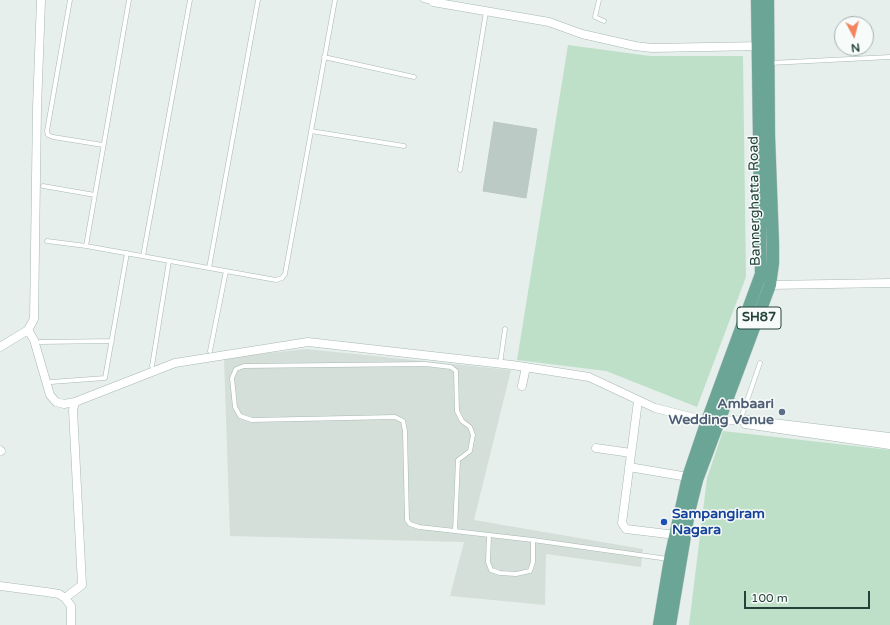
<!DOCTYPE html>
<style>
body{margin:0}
#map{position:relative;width:890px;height:625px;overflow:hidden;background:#e6efeb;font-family:"Varela Round",sans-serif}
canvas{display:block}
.north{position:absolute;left:834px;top:16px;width:40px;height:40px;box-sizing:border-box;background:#f7fbf9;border:1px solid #a3b1ad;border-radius:50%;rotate:173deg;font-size:11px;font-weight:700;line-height:16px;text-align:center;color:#24423a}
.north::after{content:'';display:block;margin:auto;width:14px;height:18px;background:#f4845f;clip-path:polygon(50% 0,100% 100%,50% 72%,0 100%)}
.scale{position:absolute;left:744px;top:591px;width:126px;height:18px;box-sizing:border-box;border:2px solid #24423a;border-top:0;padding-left:5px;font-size:12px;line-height:14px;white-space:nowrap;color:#24423a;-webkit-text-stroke:3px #f7fbf9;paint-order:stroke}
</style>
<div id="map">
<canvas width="890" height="625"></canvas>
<div class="north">N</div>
<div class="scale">100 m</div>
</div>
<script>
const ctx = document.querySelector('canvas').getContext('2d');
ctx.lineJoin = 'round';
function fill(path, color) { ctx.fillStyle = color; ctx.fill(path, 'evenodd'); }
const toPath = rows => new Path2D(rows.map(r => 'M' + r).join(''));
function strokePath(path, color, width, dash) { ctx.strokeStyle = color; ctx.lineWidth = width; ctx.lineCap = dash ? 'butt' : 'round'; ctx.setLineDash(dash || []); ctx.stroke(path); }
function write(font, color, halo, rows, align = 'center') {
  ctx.font = font + ' "Varela Round",sans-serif'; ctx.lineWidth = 3; ctx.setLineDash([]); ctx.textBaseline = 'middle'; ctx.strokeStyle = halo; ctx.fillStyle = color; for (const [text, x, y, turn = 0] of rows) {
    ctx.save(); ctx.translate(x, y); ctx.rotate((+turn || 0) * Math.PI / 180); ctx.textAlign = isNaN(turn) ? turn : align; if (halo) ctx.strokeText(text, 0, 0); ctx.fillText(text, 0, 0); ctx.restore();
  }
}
fill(toPath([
 [306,349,511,370,474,520,643,549,641,567,546,554,545,605,450,596,464,542,230,536,224,358]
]), '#d4dfda');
fill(toPath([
 [568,45,650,56,743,56,746,277,697,407,606,371,517,360],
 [723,431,890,450,890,625,689,625,707,478]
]), '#bfe0c8');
const building = toPath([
 [494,122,537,129,526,198,483,191,494,122]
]);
fill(building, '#bbcac4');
strokePath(building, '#b8c9c2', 1);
const lane = toPath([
 [70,0,47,131,48,135,53,137,103,145],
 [423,0,433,2],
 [599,0,595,17,604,21],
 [324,57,414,77],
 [770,63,890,57],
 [311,131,404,146],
 [460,170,486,12],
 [43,186,95,195],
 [47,241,86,246,276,280,282,278,285,274,335,0],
 [86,246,129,0],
 [143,256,190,0],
 [209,268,258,0],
 [40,342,112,341],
 [210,351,226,271],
 [500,364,505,329],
 [152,366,169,261],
 [51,382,105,378,127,253],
 [729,399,745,405],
 [740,421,760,363],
 [455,531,458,460,470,451,473,435,470,427,462,421,457,411,456,371,451,367,425,364,244,366,236,369,232,378,235,407,240,416,252,420,395,417,403,421,405,431,407,520,410,524,419,527,455,531,489,535,533,540,668,559],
 [489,535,488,562,491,570,500,573,516,574,530,571,533,562,533,540]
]);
const street = toPath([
 [433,2,549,22,582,34,635,46,652,48,763,46],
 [770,285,890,283],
 [28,330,34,340,50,395,56,402,64,404,75,402,175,363,308,342,512,365,589,377,655,408,707,421,748,420,890,437],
 [0,347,28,330,34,319,37,108,41,0],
 [522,386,526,367],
 [638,401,622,523,626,529,676,535],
 [745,424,890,445],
 [596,448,631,453],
 [0,450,1,451],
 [629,467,688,477],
 [0,586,46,592,59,594,65,598,71,606,71,625],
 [65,598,82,585,73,410,75,402]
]);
const primary = toPath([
 [659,625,670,559,688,477,707,421,761,274,757,0],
 [670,625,689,512,697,480,770,285,773,263,773,244,769,136,768,0]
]);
strokePath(lane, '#a8b8b2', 5);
strokePath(street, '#a8b8b2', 9);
strokePath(primary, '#c2cac8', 13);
strokePath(lane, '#fff', 4);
strokePath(street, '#fff', 8);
strokePath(primary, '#6aa596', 12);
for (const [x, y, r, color] of [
 [782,412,4,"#5c6f8a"],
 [664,522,4,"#1a4fb4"]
]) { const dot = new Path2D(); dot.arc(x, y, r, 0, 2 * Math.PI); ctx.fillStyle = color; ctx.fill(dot); strokePath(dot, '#f7fbf9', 1.5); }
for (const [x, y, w] of [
 [759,318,44]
]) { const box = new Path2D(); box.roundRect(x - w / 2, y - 11, w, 22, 3); ctx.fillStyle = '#f7fbf9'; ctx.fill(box); strokePath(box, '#24423a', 1); }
write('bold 13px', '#24423a', null, [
 ["SH87",759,318]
]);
write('14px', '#24423a', '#f7fbf9', [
 ["Bannerghatta Road",755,201,-91]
]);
write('bold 14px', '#4e5e75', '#f7fbf9', [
 ["Ambaari",774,404],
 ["Wedding Venue",774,420]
], 'right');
write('bold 14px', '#164399', '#f7fbf9', [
 ["Sampangiram",672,514],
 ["Nagara",672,530]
], 'left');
</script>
